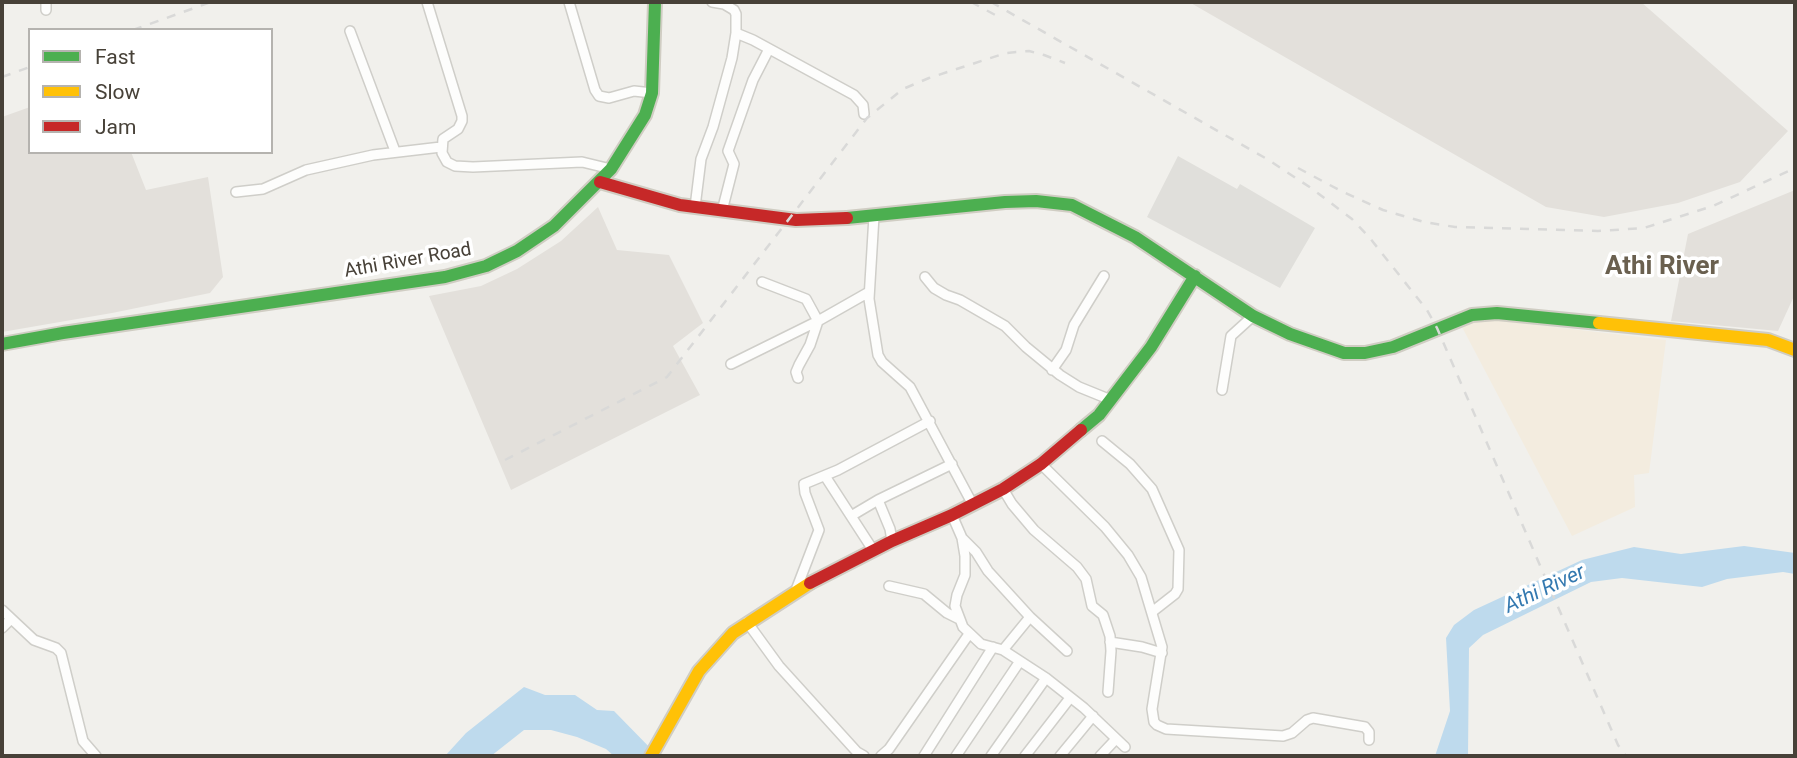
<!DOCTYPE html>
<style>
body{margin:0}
#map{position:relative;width:1797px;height:758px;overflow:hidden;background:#f1f0ec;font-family:Roboto,sans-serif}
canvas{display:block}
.frame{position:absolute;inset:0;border:4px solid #474138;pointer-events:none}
.legend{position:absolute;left:28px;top:28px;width:245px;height:126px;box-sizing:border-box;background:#fff;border:2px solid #b5b3af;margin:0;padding:9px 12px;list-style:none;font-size:21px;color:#474138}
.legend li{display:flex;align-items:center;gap:14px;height:35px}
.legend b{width:35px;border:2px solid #b5b3af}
</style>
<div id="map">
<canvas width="1797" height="758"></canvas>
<div class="frame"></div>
<ul class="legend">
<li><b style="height:9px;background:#4caf50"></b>Fast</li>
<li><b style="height:9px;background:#ffc107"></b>Slow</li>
<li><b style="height:9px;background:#c62828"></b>Jam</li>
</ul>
</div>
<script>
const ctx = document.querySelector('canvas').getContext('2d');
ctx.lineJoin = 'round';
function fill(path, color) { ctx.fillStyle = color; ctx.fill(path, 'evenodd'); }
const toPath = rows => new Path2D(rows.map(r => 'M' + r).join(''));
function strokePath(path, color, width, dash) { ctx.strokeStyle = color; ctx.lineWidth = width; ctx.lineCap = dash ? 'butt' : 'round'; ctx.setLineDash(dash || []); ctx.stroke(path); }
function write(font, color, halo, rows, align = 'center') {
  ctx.font = font + ' Roboto,sans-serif'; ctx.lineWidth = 7; ctx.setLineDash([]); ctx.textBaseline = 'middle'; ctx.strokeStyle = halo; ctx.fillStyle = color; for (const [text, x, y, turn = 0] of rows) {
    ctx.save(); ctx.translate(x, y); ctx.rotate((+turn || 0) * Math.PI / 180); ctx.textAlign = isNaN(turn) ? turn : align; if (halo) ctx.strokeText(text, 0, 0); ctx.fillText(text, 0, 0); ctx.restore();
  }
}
fill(toPath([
 [1485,319,1666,340,1649,473,1634,475,1635,507,1572,536,1462,327]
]), '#f3ecdf');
fill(toPath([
 [1189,2,1641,2,1788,131,1740,182,1678,203,1604,217,1546,207],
 [30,107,30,152,131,152,146,190,208,177,223,277,210,293,112,313,2,332,2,117],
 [1795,190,1795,294,1778,331,1671,321,1688,234],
 [598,207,617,250,669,255,703,323,673,346,700,395,511,490,429,296,481,286,517,269,561,241]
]), '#e3e0db');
fill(toPath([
 [1178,156,1237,189,1240,184,1315,228,1280,288,1147,217]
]), '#e0dfdb');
fill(toPath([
 [1744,546,1795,553,1795,574,1783,572,1727,579,1702,587,1622,578,1591,582,1483,635,1469,648,1468,756,1435,756,1450,711,1446,638,1454,625,1474,610,1582,560,1634,547,1681,554],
 [524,687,545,695,575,695,597,710,614,711,658,756,614,756,606,749,577,737,551,730,524,730,491,756,445,756,466,733]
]), '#bedaed');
const street = toPath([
 [427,2,462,116,462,121,458,129,443,139,442,153,447,162,455,166,473,167,582,162,611,169],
 [569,2,595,90,599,96,609,98,634,91,652,93],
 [46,10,46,2],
 [350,31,395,151],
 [736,33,753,40,854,95,863,105,864,114],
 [236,192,263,189,306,170,373,155,441,147],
 [695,207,701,159,713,127,732,58,736,33,736,14,734,10,724,4,712,2],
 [722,211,734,164,728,151,753,80,769,49],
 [874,216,869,299,878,355,882,362,910,387,973,505],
 [925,277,934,288,946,295,960,300,1005,326,1026,347,1060,375,1079,387,1111,400],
 [762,282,806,299,818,321,810,345,799,365,796,372,798,378],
 [731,364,818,321,869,292],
 [1052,370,1066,350,1074,325,1104,276],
 [1222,390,1231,336,1253,316],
 [1102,441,1130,464,1152,489,1179,550,1178,589,1175,594,1152,612],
 [1041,464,1105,527,1128,555,1141,577,1162,647,1152,709,1154,722,1157,725,1166,729,1283,736,1292,733,1307,720,1313,718,1365,727,1369,732,1369,740],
 [825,476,873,550],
 [1003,489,1012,504,1034,530,1077,567,1086,579,1092,606,1103,615,1110,636,1111,651,1108,692],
 [952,515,962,538,965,556,965,575,957,595,955,606,963,627,981,644,1003,650,1046,678,1084,708,1125,747],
 [851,516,878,500],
 [963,539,976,552,988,571,1030,617,1003,650],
 [892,541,890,529,878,500,952,464],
 [889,586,924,594,947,613,959,619],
 [796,590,819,530,805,493,804,484,838,470,930,421],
 [2,610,34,640,56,648,61,653,83,741,96,756],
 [1030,617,1067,651],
 [747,622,779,666,857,752,864,756],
 [2,628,10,620],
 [1110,642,1142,647,1162,653],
 [881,756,889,749,969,634],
 [924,756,993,647],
 [956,756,1020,661],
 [991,756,1046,678],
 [1025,756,1070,698],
 [1060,756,1093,716],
 [1100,756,1116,739]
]);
const fast = toPath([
 [847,218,1005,202,1036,201,1072,205,1135,237,1253,316,1290,334,1344,353,1365,353,1393,347,1472,315,1497,313,1599,323],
 [2,344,63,333,445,277,486,266,517,251,554,226,611,169,645,115,652,93,655,2],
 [1081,430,1099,415,1151,347,1195,276]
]);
const slow = toPath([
 [1599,323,1768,340,1795,350],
 [651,756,699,671,733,633,810,583]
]);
const jam = toPath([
 [600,182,680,205,796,220,847,218],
 [810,583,892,541,952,515,1003,489,1041,464,1081,430]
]);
strokePath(street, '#cfcec9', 12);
strokePath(fast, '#d0cdc3', 16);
strokePath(slow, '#d0cdc3', 16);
strokePath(jam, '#d0cdc3', 16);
strokePath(street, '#fdfdfc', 9);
strokePath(fast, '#4caf50', 12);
strokePath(slow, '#ffc107', 12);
strokePath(jam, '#c62828', 12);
strokePath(toPath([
 [971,2,999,17],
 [991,2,1267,159,1311,188,1352,219,1369,237,1427,310,1437,328,1618,745,1626,756],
 [133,30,211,2],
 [2,77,30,67],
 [1298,168,1341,191,1383,210,1424,222,1455,227,1598,231,1644,228,1713,206,1795,168],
 [505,460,667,377,867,118,903,89,929,78,1006,53,1029,51,1044,55,1065,63]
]), '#d9d9d8', 2.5, [9, 9]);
write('19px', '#474138', '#fff', [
 ["Athi River Road",408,261,-10]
]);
write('italic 21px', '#3479b0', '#fff', [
 ["Athi River",1545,590,-25]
]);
write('bold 26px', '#6a604f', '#fff', [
 ["Athi River",1662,267]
]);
</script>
